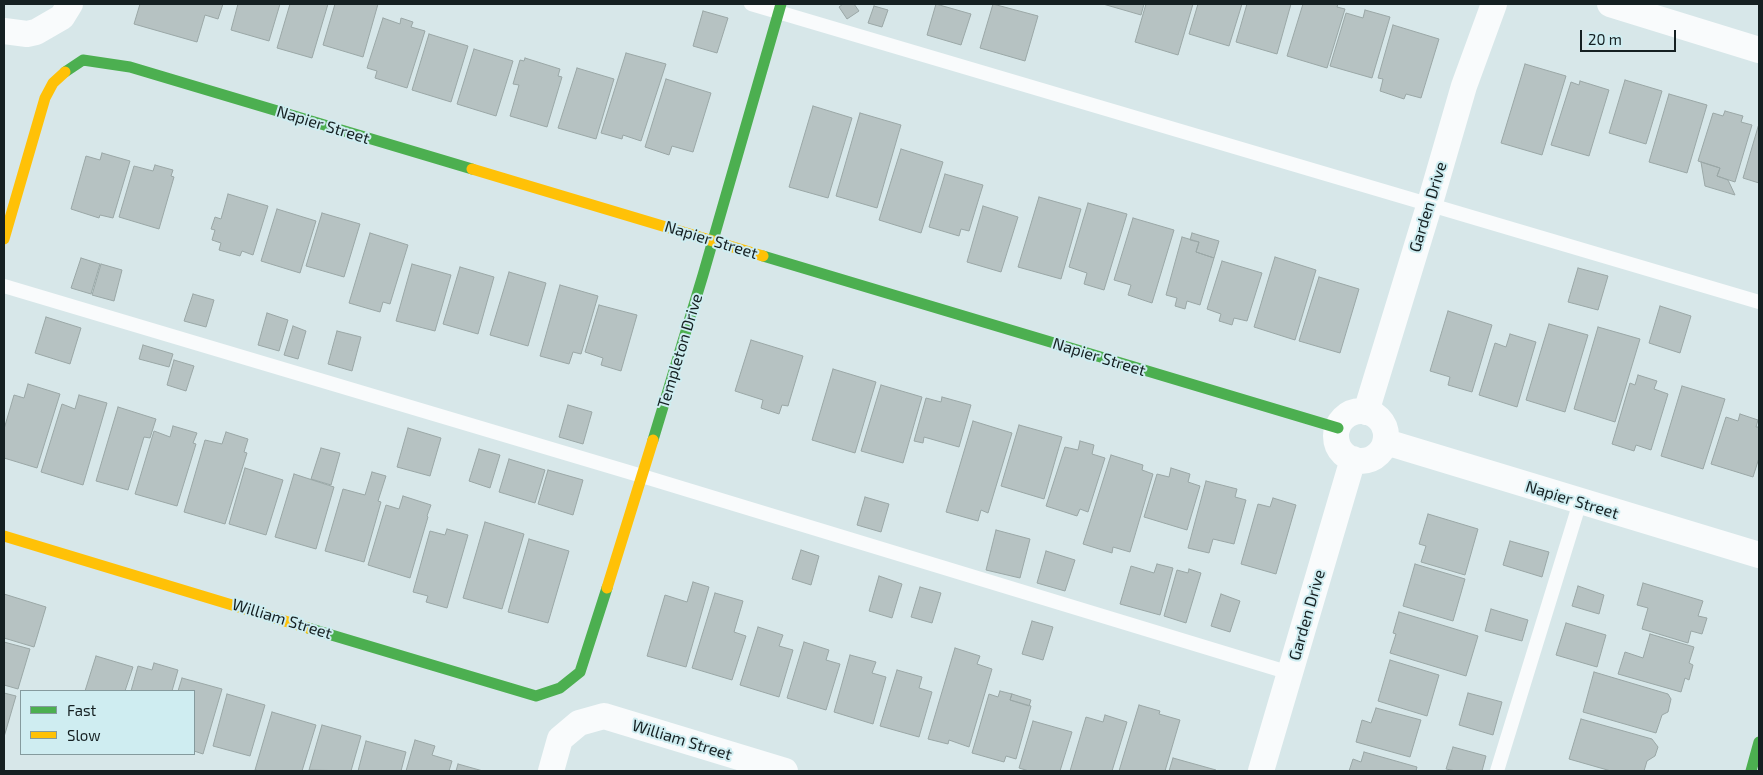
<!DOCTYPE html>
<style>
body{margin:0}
#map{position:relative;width:1763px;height:775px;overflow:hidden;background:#d7e7e9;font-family:"Exo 2",sans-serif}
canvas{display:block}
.frame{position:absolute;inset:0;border:5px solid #152022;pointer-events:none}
.legend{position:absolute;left:20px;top:690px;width:175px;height:65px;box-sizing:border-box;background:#cfedf1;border:1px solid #859b9e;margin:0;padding:6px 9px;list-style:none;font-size:15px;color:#152022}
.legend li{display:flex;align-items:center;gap:10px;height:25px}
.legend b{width:25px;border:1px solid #859b9e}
.scale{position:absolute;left:1580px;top:30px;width:96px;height:22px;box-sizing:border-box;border:2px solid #152022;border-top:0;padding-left:6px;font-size:15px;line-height:18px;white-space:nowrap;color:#152022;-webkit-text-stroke:4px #cfedf1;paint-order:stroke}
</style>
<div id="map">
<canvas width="1763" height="775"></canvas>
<div class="frame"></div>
<ul class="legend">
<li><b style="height:6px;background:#4caf50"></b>Fast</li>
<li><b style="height:6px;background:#ffc107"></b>Slow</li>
</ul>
<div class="scale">20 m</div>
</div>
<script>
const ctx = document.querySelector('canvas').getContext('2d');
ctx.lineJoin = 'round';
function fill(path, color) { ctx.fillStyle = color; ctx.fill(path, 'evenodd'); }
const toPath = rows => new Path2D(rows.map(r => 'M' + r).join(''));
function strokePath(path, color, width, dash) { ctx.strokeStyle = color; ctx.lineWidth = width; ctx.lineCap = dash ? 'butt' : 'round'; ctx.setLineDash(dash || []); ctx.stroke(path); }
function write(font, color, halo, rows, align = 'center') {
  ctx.font = font + ' "Exo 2",sans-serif'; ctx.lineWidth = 4; ctx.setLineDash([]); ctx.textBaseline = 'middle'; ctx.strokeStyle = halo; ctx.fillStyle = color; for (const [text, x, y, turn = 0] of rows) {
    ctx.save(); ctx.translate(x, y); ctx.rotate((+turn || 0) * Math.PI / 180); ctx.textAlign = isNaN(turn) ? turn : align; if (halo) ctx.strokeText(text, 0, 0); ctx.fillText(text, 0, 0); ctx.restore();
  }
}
const building = toPath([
 [140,4,223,4,218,19,205,15,197,42,134,24,140,4],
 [238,4,280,4,269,41,231,30,238,4],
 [290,4,328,4,312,58,277,48,290,4],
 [335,4,378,4,363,57,323,45,335,4],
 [843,4,854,4,859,11,847,19,839,7,843,4],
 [936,4,971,14,961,45,927,35,936,4],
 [993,4,1038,16,1025,61,980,48,993,4],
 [1103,4,1144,4,1141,15,1103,4],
 [1146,4,1193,4,1178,55,1135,42,1146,4],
 [1198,4,1242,4,1229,46,1189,34,1198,4],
 [1247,4,1291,4,1277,54,1236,42,1247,4],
 [1303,4,1338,4,1337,7,1345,9,1327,68,1287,56,1303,4],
 [874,6,888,10,882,27,868,23,874,6],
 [1365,10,1390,17,1372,78,1330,66,1346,13,1363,18,1365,10],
 [703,11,728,18,717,53,693,46,703,11],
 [383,18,400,24,401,18,413,22,411,27,425,31,407,88,375,78,377,71,367,68,383,18],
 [1393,25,1439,39,1421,98,1406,94,1404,99,1380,91,1383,79,1378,78,1393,25],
 [429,34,468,46,451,102,412,90,429,34],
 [474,49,513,61,496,116,457,104,474,49],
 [626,53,666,64,641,141,623,135,622,139,601,133,626,53],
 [525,58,560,69,558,76,562,77,547,127,510,116,519,85,513,84,520,60,524,61,525,58],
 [1525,64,1566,76,1542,155,1501,143,1525,64],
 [577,68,614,79,596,139,558,128,577,68],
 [666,79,711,93,693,152,672,146,669,155,645,147,666,79],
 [1625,80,1662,91,1646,144,1609,133,1625,80],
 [1580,81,1609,90,1589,156,1551,145,1571,82,1579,85,1580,81],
 [1669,94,1707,105,1687,173,1649,162,1669,94],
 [813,106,852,118,828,198,789,187,813,106],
 [1725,111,1743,116,1741,122,1752,125,1735,182,1717,176,1720,168,1698,161,1713,113,1723,116,1725,111],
 [860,113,901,125,877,208,836,196,860,113],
 [1758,127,1759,128,1759,183,1743,178,1758,127],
 [901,149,943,162,921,233,879,220,901,149],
 [102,153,130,161,113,218,100,215,99,218,71,209,86,156,100,160,102,153],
 [1701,162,1720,168,1717,176,1728,180,1735,195,1705,186,1701,162],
 [155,165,173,170,171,176,174,177,159,229,119,217,134,166,153,171,155,165],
 [945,174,983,185,969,231,961,229,959,236,929,227,945,174],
 [228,194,268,206,253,255,242,251,240,256,219,250,221,243,212,240,215,230,211,229,215,217,221,219,228,194],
 [1039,197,1081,209,1061,279,1018,267,1039,197],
 [1088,203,1127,214,1104,290,1084,284,1087,273,1069,267,1088,203],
 [983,206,1018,217,1001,272,967,262,983,206],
 [277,209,316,221,300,273,261,261,277,209],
 [322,213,360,224,344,277,306,266,322,213],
 [1133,218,1174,230,1152,303,1128,295,1131,285,1114,280,1133,218],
 [370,233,408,245,390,304,383,302,380,312,349,303,370,233],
 [1192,233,1219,241,1214,258,1196,252,1199,242,1190,240,1192,233],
 [1182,237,1199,242,1196,252,1214,258,1200,305,1187,301,1185,309,1175,306,1177,298,1166,295,1182,237],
 [1275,257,1316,270,1295,340,1254,327,1275,257],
 [81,258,100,264,91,294,71,288,81,258],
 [1222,261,1262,273,1247,321,1234,318,1232,325,1219,321,1221,314,1207,309,1222,261],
 [101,264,122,270,114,301,92,295,101,264],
 [412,264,451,275,435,331,396,321,412,264],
 [460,267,494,277,478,334,443,324,460,267],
 [1578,268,1608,276,1598,310,1568,302,1578,268],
 [509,272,546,283,528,346,490,335,509,272],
 [1319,277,1359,289,1340,353,1299,341,1319,277],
 [560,285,598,296,581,354,573,352,569,364,540,356,560,285],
 [193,294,214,300,206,327,184,321,193,294],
 [599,305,637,315,621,371,601,365,603,358,585,352,599,305],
 [1660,306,1691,316,1680,353,1649,343,1660,306],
 [1448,311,1492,325,1472,392,1448,385,1450,377,1430,371,1448,311],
 [267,313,288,320,279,351,258,345,267,313],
 [46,317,81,328,70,364,35,353,46,317],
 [1549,324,1588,335,1565,412,1526,400,1549,324],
 [293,326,306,331,298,359,284,355,293,326],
 [1598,327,1640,339,1615,422,1574,409,1598,327],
 [337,331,361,337,352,371,328,364,337,331],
 [1510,334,1536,342,1517,407,1479,395,1495,343,1506,347,1510,334],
 [751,340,803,356,788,406,782,405,779,414,761,408,763,400,735,391,751,340],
 [143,345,173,354,169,367,139,359,143,345],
 [174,360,194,366,186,391,167,385,174,360],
 [833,369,876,382,855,453,812,440,833,369],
 [1638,375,1657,381,1654,389,1668,394,1651,450,1636,445,1634,451,1612,444,1630,383,1635,385,1638,375],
 [28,384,60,394,37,468,4,458,4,429,14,395,24,398,28,384],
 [881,385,922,397,903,463,861,451,881,385],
 [1682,386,1725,399,1703,469,1661,456,1682,386],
 [79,395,107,403,83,485,41,472,62,404,75,409,79,395],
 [942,397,971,405,959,447,924,437,923,443,914,441,926,398,941,402,942,397],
 [568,405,592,412,583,444,559,437,568,405],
 [118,407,156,419,150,438,144,437,128,490,96,481,118,407],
 [1740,414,1758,420,1756,427,1759,427,1759,458,1753,477,1711,464,1726,417,1738,421,1740,414],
 [973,421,1012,433,988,513,981,510,978,521,946,512,973,421],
 [1019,425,1062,437,1044,499,1001,486,1019,425],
 [173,426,197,433,193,443,196,444,177,506,135,494,154,431,170,437,173,426],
 [408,428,441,438,430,476,397,467,408,428],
 [226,432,248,439,244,452,247,453,225,524,184,512,205,440,222,444,226,432],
 [1080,441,1094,445,1092,454,1105,458,1088,512,1080,509,1077,516,1046,506,1065,447,1078,450,1080,441],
 [321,448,340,453,331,485,311,479,321,448],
 [479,449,500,455,490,488,469,481,479,449],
 [1111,455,1143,465,1142,470,1153,474,1130,552,1113,547,1112,553,1083,544,1111,455],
 [509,459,545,470,535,503,499,492,509,459],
 [245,468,283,480,266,535,229,524,245,468],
 [1171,468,1190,474,1188,482,1200,486,1187,530,1144,517,1157,474,1169,477,1171,468],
 [548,470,583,480,573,515,538,504,548,470],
 [372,472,386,476,378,501,381,502,364,562,325,551,343,489,365,495,372,472],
 [294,474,334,487,316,549,275,537,294,474],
 [1206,481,1237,489,1235,497,1246,500,1234,544,1213,539,1209,553,1188,548,1206,481],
 [403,496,431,505,427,516,428,517,410,578,368,565,386,505,399,509,403,496],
 [865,497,889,504,881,532,857,525,865,497],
 [1273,498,1296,505,1276,574,1241,564,1258,504,1270,507,1273,498],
 [1428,514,1478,529,1465,575,1421,562,1426,546,1419,544,1428,514],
 [485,522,524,534,502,609,463,598,485,522],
 [447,529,468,535,447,608,426,602,428,596,413,592,430,531,445,535,447,529],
 [996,530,1030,539,1020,578,986,570,996,530],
 [529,539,569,551,548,623,508,612,529,539],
 [1510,541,1549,552,1542,577,1503,565,1510,541],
 [801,550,819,556,811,585,792,579,801,550],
 [1046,551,1075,560,1065,591,1037,583,1046,551],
 [1157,564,1173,568,1160,615,1120,604,1131,566,1154,573,1157,564],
 [1415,564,1465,579,1453,621,1403,606,1415,564],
 [1189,569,1201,573,1186,623,1164,616,1177,570,1188,573,1189,569],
 [879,576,902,584,892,618,869,611,879,576],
 [693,582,709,587,686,667,647,656,665,595,687,602,693,582],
 [1643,583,1703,601,1698,616,1707,618,1702,634,1691,631,1688,643,1642,629,1648,608,1637,605,1643,583],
 [1578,586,1604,595,1599,614,1572,606,1578,586],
 [920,587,941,593,932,623,911,617,920,587],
 [715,593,743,601,734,632,746,636,732,680,692,668,715,593],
 [4,594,46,607,34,647,4,638,4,594],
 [1221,594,1240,601,1230,632,1211,626,1221,594],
 [1491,609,1528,620,1522,641,1485,631,1491,609],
 [1399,612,1478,636,1466,676,1390,653,1396,634,1393,633,1399,612],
 [1032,621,1053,627,1043,660,1022,654,1032,621],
 [1566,623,1606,635,1597,667,1556,655,1566,623],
 [758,627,783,635,779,646,793,650,779,697,740,685,758,627],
 [1650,634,1694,647,1689,663,1693,665,1689,680,1685,678,1681,692,1618,674,1625,652,1643,658,1650,634],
 [4,642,30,649,18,689,4,685,4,642],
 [804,642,829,650,826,660,840,664,826,710,787,698,804,642],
 [955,648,980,656,977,664,992,669,969,747,949,740,948,744,928,739,955,648],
 [850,655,876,662,872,673,886,677,873,724,834,712,850,655],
 [96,656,133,667,125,691,85,691,96,656],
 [1390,660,1439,675,1427,716,1378,701,1390,660],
 [154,663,178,670,172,691,131,691,138,666,152,670,154,663],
 [897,670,922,677,919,688,932,692,919,737,880,726,897,670],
 [1594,672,1668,694,1671,699,1668,712,1662,715,1656,733,1583,712,1594,672],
 [182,678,222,689,203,754,194,751,194,691,178,691,182,678],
 [1000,691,1012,694,1010,700,1031,706,1016,759,1006,756,1004,762,972,753,989,694,998,697,1000,691],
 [4,693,16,696,4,737,4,693],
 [1468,693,1502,702,1493,735,1459,725,1468,693],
 [227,694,265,705,250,756,213,746,227,694],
 [1012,694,1031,700,1029,706,1010,700,1012,694],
 [1139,705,1160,711,1159,714,1180,720,1165,771,1119,771,1139,705],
 [1376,708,1421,720,1410,757,1356,742,1362,720,1371,723,1376,708],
 [272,712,316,725,302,771,260,771,255,770,272,712],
 [1105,715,1127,722,1112,771,1070,771,1086,717,1103,722,1105,715],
 [1581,719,1652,739,1658,747,1655,756,1647,761,1644,771,1611,771,1569,759,1581,719],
 [1033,721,1072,732,1060,771,1029,771,1019,768,1033,721],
 [322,725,361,736,351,771,309,770,322,725],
 [415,740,435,746,432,755,452,761,449,771,406,771,415,740],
 [366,741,406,752,401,771,358,771,366,741],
 [1453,747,1486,756,1482,771,1456,771,1446,769,1453,747],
 [1364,752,1417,767,1416,771,1349,771,1353,759,1361,762,1364,752],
 [1173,758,1216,770,1216,771,1169,771,1173,758],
 [458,764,483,771,456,771,458,764]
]);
fill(building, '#b6c2c2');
strokePath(building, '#9aa7a6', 1);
strokePath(toPath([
 [751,4,1759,302],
 [4,286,642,476,1290,673],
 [1497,771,1580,502]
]), '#f9fbfc', 14);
strokePath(toPath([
 [1610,4,1759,50],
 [4,31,27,34,36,32,62,17,70,4],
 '1336 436a25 25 0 1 1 50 0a25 25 0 1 1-50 0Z',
 [1366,412,1430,203,1464,86,1494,4],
 [1386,442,1759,555],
 [551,771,560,739,579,723,604,716,785,771],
 [1261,771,1353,459]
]), '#f9fbfc', 26);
strokePath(toPath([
 [65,72,83,60,130,67,472,169],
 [763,256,1338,428],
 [653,440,703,275,781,4],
 [308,628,536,696,560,688,580,672,607,588],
 [1751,771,1759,742]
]), '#4caf50', 11);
strokePath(toPath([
 [472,169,763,256],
 [4,239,45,98,53,83,65,72],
 [4,536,308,628],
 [607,588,653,440]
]), '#ffc107', 11);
write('16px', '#152022', '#cfedf1', [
 ["Napier Street",323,125,17],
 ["Garden Drive",1428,207,-73],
 ["Napier Street",711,240,17],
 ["Templeton Drive",680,351,-73],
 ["Napier Street",1099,357,17],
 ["Napier Street",1572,500,17],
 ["Garden Drive",1307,615,-74],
 ["William Street",282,619,17],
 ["William Street",682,740,17]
]);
</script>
